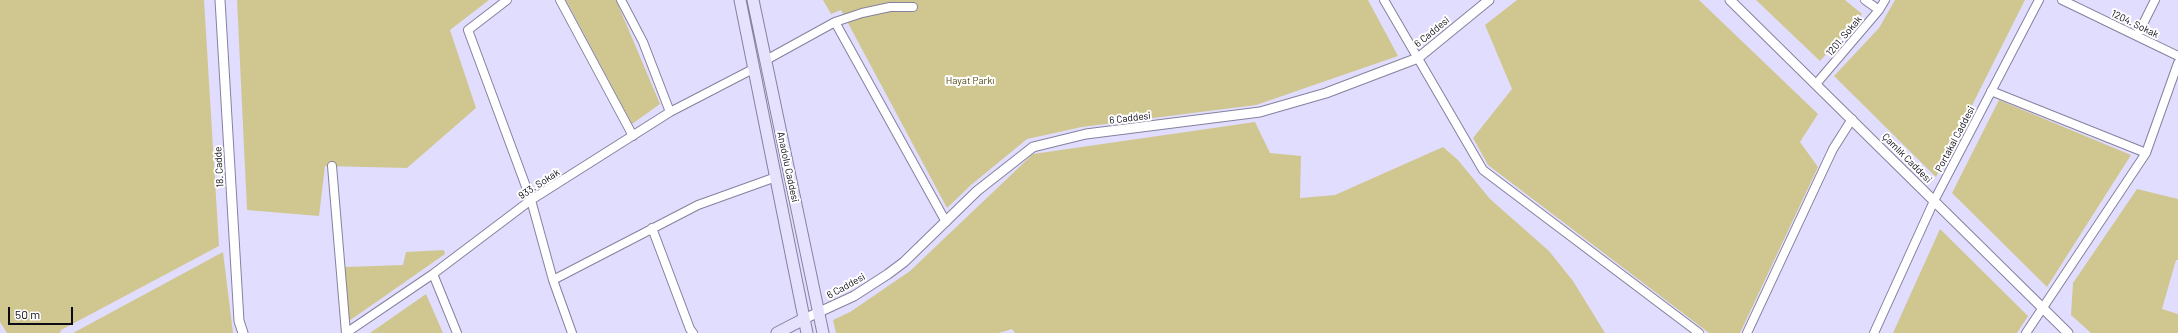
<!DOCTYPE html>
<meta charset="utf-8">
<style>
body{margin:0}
#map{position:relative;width:2178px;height:333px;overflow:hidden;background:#e1ddfe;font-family:Barlow,sans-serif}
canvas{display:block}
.scale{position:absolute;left:8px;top:307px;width:65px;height:18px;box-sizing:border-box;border:2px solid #0d0b16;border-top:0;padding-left:5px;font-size:12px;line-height:14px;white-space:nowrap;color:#0d0b16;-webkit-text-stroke:3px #fff;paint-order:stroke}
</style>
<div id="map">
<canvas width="2178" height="333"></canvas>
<div class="scale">50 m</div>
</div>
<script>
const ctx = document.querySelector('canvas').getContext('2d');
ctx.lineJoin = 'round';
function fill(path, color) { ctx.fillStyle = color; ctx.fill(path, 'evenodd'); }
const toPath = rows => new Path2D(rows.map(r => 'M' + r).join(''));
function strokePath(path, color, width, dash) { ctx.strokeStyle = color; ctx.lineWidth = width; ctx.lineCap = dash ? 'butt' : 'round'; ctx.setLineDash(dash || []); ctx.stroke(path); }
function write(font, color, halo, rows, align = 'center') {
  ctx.font = font + ' Barlow,sans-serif'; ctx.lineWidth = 4; ctx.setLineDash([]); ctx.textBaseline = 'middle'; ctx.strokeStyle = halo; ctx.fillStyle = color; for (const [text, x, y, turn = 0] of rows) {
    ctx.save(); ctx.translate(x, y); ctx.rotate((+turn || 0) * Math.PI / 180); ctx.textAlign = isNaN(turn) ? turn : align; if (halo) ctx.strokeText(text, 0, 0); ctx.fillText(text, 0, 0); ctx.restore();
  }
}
fill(toPath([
 [0,0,204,0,219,246,61,330,60,333,7,333,0,322],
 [237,0,489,0,450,30,476,108,407,168,325,166,319,216,247,210],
 [566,0,616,0,619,7,660,104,632,124],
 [823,0,1368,0,1398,56,1256,105,1082,127,1027,139,971,185,947,208,841,10,831,14],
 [1517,0,1699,0,1818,114,1800,142,1818,167,1740,333,1709,333,1488,165,1473,138,1512,89,1485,25],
 [1756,0,1845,0,1862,14,1820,61],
 [1895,0,2025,0,1936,177,1834,76,1879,28],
 [1999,100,2131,155,2047,287,1952,193],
 [1255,122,1270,153,1301,156,1300,198,1335,195,1443,147,1458,160,1490,199,1549,251,1573,281,1605,333,1015,333,1012,329,999,333,836,333,833,320,850,312,910,271,1033,154],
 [2137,189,2178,199,2178,260,2176,260,2162,309,2178,314,2178,333,2091,333,2071,315,2073,283],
 [1940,229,2028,316,2017,333,1893,333],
 [444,250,445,254,349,321,345,267,403,265,406,252],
 [223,252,233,333,73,333],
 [426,294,443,333,370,333]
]), '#d0c790');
const minor = toPath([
 [507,0,468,30,531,200,553,280,572,333],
 [560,0,633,136],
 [621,0,643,42,670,112],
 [1384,0,1483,170,1699,333],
 [1865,0,1879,10],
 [2062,0,2178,56],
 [835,22,946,222],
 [2137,36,2155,0],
 [766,60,835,22,862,13,890,7,913,7],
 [1816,84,1879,10,1885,0],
 [1991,91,2146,153],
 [332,166,346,333],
 [652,228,690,329,693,333],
 [433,274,457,333],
 [553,280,698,205,776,177],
 [346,333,433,274,531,200,670,112,753,69],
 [1747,333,1833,149,1852,119],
 [1874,333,1934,201,2039,0],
 [2026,333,2146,153,2178,63]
]);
const tertiary = toPath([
 [220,0,239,321,243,333],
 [1730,0,2068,333],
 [804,319,854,296,888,274,904,262,977,191,1033,147,1086,134,1260,112,1326,93,1418,58,1489,0]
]);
const secondary = toPath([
 [740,0,807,333],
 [753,0,823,333],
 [777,333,804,319]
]);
strokePath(minor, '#85819e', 10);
strokePath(tertiary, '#85819e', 11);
strokePath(secondary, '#85819e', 13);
strokePath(minor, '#fff', 8);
strokePath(tertiary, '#fff', 9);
strokePath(secondary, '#e6e1fd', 11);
write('10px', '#0d0b16', '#fff', [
 ["1204. Sokak",2135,24,26],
 ["6 Caddesi",1432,32,-39],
 ["1201. Sokak",1844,36,-50],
 ["6 Caddesi",1130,118,-7],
 ["Portakal Caddesi",1955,139,-62],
 ["Çamlık Caddesi",1907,158,45],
 ["18. Cadde",219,167,-93],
 ["Anadolu Caddesi",788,167,78],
 ["933. Sokak",539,184,-33],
 ["6 Caddesi",846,286,-29]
]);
write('10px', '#53490f', '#fff', [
 ["Hayat Parkı",970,81]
]);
</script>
